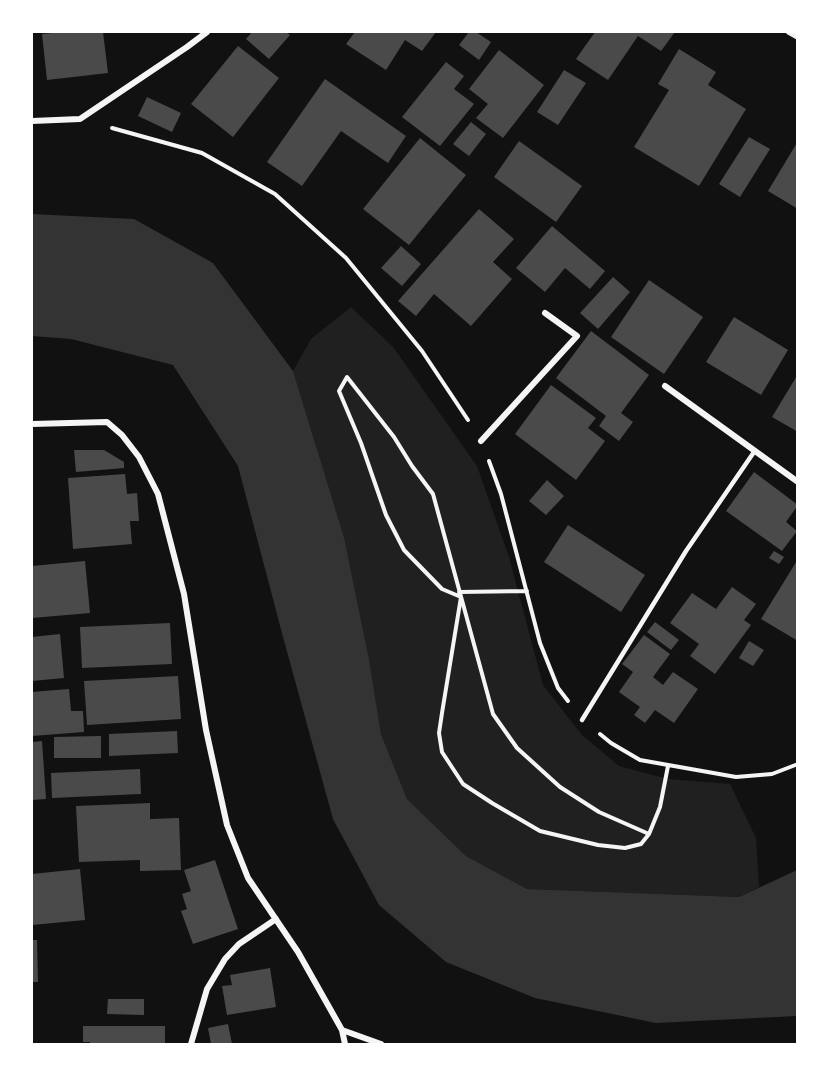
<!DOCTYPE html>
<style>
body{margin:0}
#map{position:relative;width:829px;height:1076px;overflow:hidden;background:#111;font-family:Lato,sans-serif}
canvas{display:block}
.frame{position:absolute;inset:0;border:33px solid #fff;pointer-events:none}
</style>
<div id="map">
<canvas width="829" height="1076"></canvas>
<div class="frame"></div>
</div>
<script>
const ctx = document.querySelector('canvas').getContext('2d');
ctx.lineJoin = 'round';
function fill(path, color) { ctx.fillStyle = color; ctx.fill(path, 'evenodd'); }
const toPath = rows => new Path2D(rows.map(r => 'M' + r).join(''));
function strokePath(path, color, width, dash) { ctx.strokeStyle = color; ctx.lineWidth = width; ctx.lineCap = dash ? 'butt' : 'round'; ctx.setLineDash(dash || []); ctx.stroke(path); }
fill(toPath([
 [351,307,393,347,477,466,509,557,543,685,582,735,619,766,668,779,730,784,756,838,759,887,739,897,527,889,466,856,407,799,381,734,369,659,344,537,293,371,311,339]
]), '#202020');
fill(toPath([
 [32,214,134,219,213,263,293,371,344,537,369,659,381,734,407,799,466,856,527,889,739,897,797,870,797,1016,656,1023,535,998,446,962,379,905,333,819,283,637,238,466,173,365,71,339,32,336]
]), '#333');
fill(toPath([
 [63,32,103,32,108,73,47,80,42,34],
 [252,32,286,32,290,35,269,59,246,39],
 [355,32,436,32,422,51,405,40,386,70,346,44],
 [469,32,476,32,491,42,479,60,459,45],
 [595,32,675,32,661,51,638,36,608,80,576,59],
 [238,46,279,78,233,137,191,104],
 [679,49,716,72,708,85,746,109,699,186,634,147,669,90,658,84],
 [499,50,544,85,503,138,476,118,488,104,469,89],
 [446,62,464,76,454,89,474,104,440,146,402,117],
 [564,70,586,83,558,125,537,112],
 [325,79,406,136,388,163,341,131,302,186,267,162],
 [147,97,181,113,172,132,138,116],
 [471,122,486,134,469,156,453,144],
 [749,137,770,149,740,197,719,184],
 [420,138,466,175,409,245,363,209],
 [519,141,582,186,556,222,494,177],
 [798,141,798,209,768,191],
 [479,209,514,239,493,262,512,279,471,326,434,294,416,316,398,301],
 [552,226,605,271,590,289,565,268,545,292,516,268],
 [401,246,421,264,402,286,381,268],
 [613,277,630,292,598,329,580,313],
 [649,280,703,317,664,374,611,337],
 [734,317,788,350,761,395,706,362],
 [591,331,649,375,621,413,633,422,619,441,599,426,606,416,556,378],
 [798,374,798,432,772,417],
 [551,385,596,418,588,428,605,441,576,480,515,434],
 [74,450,104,450,124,462,124,468,76,472],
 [754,472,798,505,786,522,797,531,782,551,726,511],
 [125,474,127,494,137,493,139,521,130,521,132,544,73,549,68,478],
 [547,480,564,496,546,515,529,501],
 [568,525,645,575,621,612,544,562],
 [774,551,784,557,779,564,769,558],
 [798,559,798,641,761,619],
 [85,561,90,613,32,618,32,566],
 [732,587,756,604,744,620,751,625,715,674,690,656,699,644,670,623,692,593,716,609],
 [655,622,679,640,671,650,647,632],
 [170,623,172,664,82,668,80,627],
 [60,634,64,678,32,681,32,637],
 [644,635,670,654,653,677,663,685,673,672,698,689,674,723,655,710,645,723,634,715,640,707,619,692,633,672,622,664],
 [749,641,764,650,753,666,739,658],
 [178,676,181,719,87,725,84,681],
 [69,689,71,711,83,711,84,732,32,736,32,692],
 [177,731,178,753,109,756,109,734],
 [101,736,101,758,54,758,54,737],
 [42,741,46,799,32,800,32,742],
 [140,769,141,794,52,798,51,773],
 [150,803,150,819,179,818,181,870,140,871,140,860,79,862,76,806],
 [215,860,238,929,193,944,181,911,187,909,182,894,191,891,184,870],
 [80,869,85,920,32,925,32,874],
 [32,940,37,940,38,982,32,982],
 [270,968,276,1007,227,1015,222,986,232,985,230,975],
 [108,999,144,999,144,1015,107,1014],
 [228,1024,232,1044,211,1044,208,1028],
 [83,1026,165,1026,165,1044,90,1044,90,1042,83,1042]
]), '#4a4a4a');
strokePath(toPath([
 [112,128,202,153,275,194,346,258,422,351,468,420],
 [489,461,501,494,540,643,558,688,568,701],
 [459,592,527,591],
 [461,597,442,589,404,550,386,515,361,443,339,391,347,377,394,437,412,466,433,494,493,714,517,748,560,787,599,812,649,834,641,844,625,848,598,845,540,831,492,803,463,784,442,752,439,733,442,713,461,597],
 [600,734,611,743,640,760,736,777,772,774,798,764],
 [649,834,660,807,668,766]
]), '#f5f5f5', 4);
strokePath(toPath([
 [582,720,686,551,754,452]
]), '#f5f5f5', 4.5);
strokePath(toPath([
 [789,32,798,37],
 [32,121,80,119,187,47,207,32],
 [665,386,798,482],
 [32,424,107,422,122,435,139,457,158,494,184,594,206,730,227,825,248,878,298,952,342,1030,381,1044],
 [481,441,577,336,545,313],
 [342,1030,345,1044],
 [191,1044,207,989,225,959,239,944,276,919]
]), '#f5f5f5', 6);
</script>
